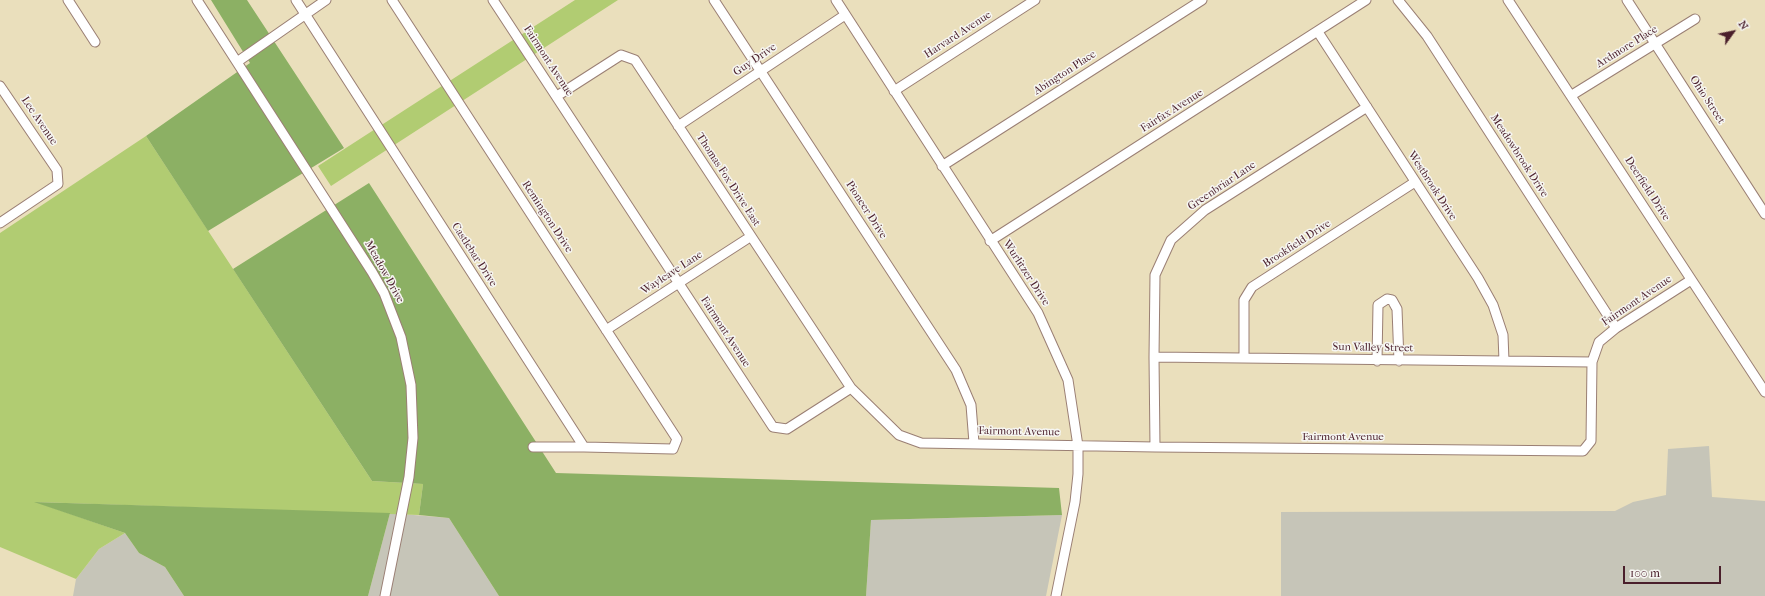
<!DOCTYPE html>
<style>
body{margin:0}
#map{position:relative;width:1765px;height:596px;overflow:hidden;background:#eadfbc;font-family:"IM FELL French Canon",serif}
canvas{display:block}
.north{position:absolute;left:1713px;top:12px;width:40px;height:40px;-webkit-text-stroke:3px #f6f6f2;paint-order:stroke;rotate:57deg;font-size:11px;font-weight:700;line-height:16px;text-align:center;color:#4a1f2b}
.north::after{content:'';display:block;margin:auto;width:14px;height:18px;background:#4a1f2b;clip-path:polygon(50% 0,100% 100%,50% 72%,0 100%)}
.scale{position:absolute;left:1623px;top:566px;width:98px;height:18px;box-sizing:border-box;border:2px solid #4a1f2b;border-top:0;padding-left:5px;font-size:12px;line-height:14px;white-space:nowrap;color:#4a1f2b;-webkit-text-stroke:3px #f6f6f2;paint-order:stroke}
</style>
<div id="map">
<canvas width="1765" height="596"></canvas>
<div class="north">N</div>
<div class="scale">100 m</div>
</div>
<script>
const ctx = document.querySelector('canvas').getContext('2d');
ctx.lineJoin = 'round';
function fill(path, color) { ctx.fillStyle = color; ctx.fill(path, 'evenodd'); }
const toPath = rows => new Path2D(rows.map(r => 'M' + r).join(''));
function strokePath(path, color, width, dash) { ctx.strokeStyle = color; ctx.lineWidth = width; ctx.lineCap = dash ? 'butt' : 'round'; ctx.setLineDash(dash || []); ctx.stroke(path); }
function write(font, color, halo, rows, align = 'center') {
  ctx.font = font + ' "IM FELL French Canon",serif'; ctx.lineWidth = 3; ctx.setLineDash([]); ctx.textBaseline = 'middle'; ctx.strokeStyle = halo; ctx.fillStyle = color; for (const [text, x, y, turn = 0] of rows) {
    ctx.save(); ctx.translate(x, y); ctx.rotate((+turn || 0) * Math.PI / 180); ctx.textAlign = isNaN(turn) ? turn : align; if (halo) ctx.strokeText(text, 0, 0); ctx.fillText(text, 0, 0); ctx.restore();
  }
}
fill(toPath([
 [1709,446,1712,497,1765,501,1765,596,1281,596,1281,512,1615,511,1633,502,1666,495,1668,449],
 [390,513,449,518,499,596,368,596],
 [1062,515,1046,596,866,596,871,520],
 [125,533,139,553,165,567,184,596,73,596,76,579,99,549]
]), '#c6c5b8');
fill(toPath([
 [575,0,618,0,331,186,318,166],
 [146,136,372,481,423,484,419,515,36,502,125,533,99,549,76,579,0,547,0,233]
]), '#b1cc72');
fill(toPath([
 [211,0,247,0,344,148,208,231,146,136,250,63],
 [369,183,556,473,1059,488,1062,515,871,520,866,596,499,596,449,518,419,515,423,484,372,481,233,269],
 [34,502,390,513,368,596,184,596,165,567,139,553,125,533]
]), '#8cb064');
const minor = toPath([
 [68,0,95,42],
 [197,0,372,272,384,293,401,337,411,385,413,438,409,477,385,596],
 [296,0,584,447,673,449,677,439,392,0],
 [493,0,773,427,787,429,851,388],
 [714,0,956,370,971,405,974,443],
 [836,0,1038,313,1068,380,1078,446,1078,474,1075,502,1056,596],
 [1398,0,1427,36,1616,328],
 [1508,0,1765,392],
 [1627,0,1765,214],
 [1318,32,1478,278,1493,305,1503,335,1504,361],
 [237,62,326,0],
 [0,86,57,170,58,184,0,223],
 [894,91,1035,0],
 [1572,95,1695,19],
 [557,96,621,55,635,60,851,388,899,435,921,443,1155,447,1583,451,1591,441,1592,362,1599,342,1616,328,1691,280],
 [678,126,845,15],
 [942,166,1202,0],
 [990,241,1366,0],
 [606,330,750,237],
 [1154,357,1592,362],
 [1244,357,1244,300,1252,287,1415,182],
 [1377,361,1378,305,1387,299,1392,300,1397,309,1399,361],
 [533,447,584,447],
 [1155,447,1154,357,1155,275,1171,240,1205,210,1367,107]
]);
strokePath(minor, '#9a7f74', 11);
strokePath(minor, '#fff', 9);
write('11px', '#4a1f2b', '#f6f6f2', [
 ["Harvard Avenue",958,35,-33],
 ["Ardmore Place",1627,47,-32],
 ["Guy Drive",755,60,-34],
 ["Fairmont Avenue",548,61,57],
 ["Abington Place",1065,73,-33],
 ["Ohio Street",1707,100,57],
 ["Fairfax Avenue",1172,111,-32],
 ["Lee Avenue",39,121,56],
 ["Meadowbrook Drive",1519,156,57],
 ["Thomas Fox Drive East",728,180,57],
 ["Greenbriar Lane",1222,186,-34],
 ["Westbrook Drive",1432,186,57],
 ["Deerfield Drive",1647,189,57],
 ["Pioneer Drive",866,210,57],
 ["Remington Drive",547,217,57],
 ["Brookfield Drive",1297,244,-33],
 ["Castlebar Drive",474,255,57],
 ["Meadow Drive",384,272,61],
 ["Wayleave Lane",672,273,-33],
 ["Wurlitzer Drive",1026,273,57],
 ["Fairmont Avenue",1637,301,-34],
 ["Fairmont Avenue",725,332,57],
 ["Sun Valley Street",1373,348,1],
 ["Fairmont Avenue",1019,432,1],
 ["Fairmont Avenue",1343,437]
]);
</script>
